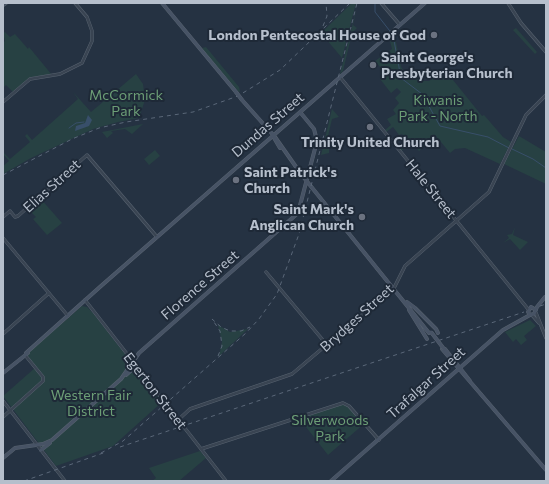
<!DOCTYPE html>
<style>
body{margin:0}
#map{position:relative;width:549px;height:484px;overflow:hidden;background:#253242;font-family:Commissioner,sans-serif}
canvas{display:block}
.frame{position:absolute;inset:0;border:4px solid #b6bfcc;pointer-events:none}
</style>
<div id="map">
<canvas width="549" height="484"></canvas>
<div class="frame"></div>
</div>
<script>
const ctx = document.querySelector('canvas').getContext('2d');
ctx.lineJoin = 'round';
function fill(path, color) { ctx.fillStyle = color; ctx.fill(path, 'evenodd'); }
const toPath = rows => new Path2D(rows.map(r => 'M' + r).join(''));
function strokePath(path, color, width, dash) { ctx.strokeStyle = color; ctx.lineWidth = width; ctx.lineCap = dash ? 'butt' : 'round'; ctx.setLineDash(dash || []); ctx.stroke(path); }
function write(font, color, halo, rows, align = 'center') {
  ctx.font = font + ' Commissioner,sans-serif'; ctx.lineWidth = 4; ctx.setLineDash([]); ctx.textBaseline = 'middle'; ctx.strokeStyle = halo; ctx.fillStyle = color; for (const [text, x, y, turn = 0] of rows) {
    ctx.save(); ctx.translate(x, y); ctx.rotate((+turn || 0) * Math.PI / 180); ctx.textAlign = isNaN(turn) ? turn : align; if (halo) ctx.strokeText(text, 0, 0); ctx.fillText(text, 0, 0); ctx.restore();
  }
}
fill(toPath([
 [352,3,356,3,342,58,321,33],
 [358,3,353,25,357,28,352,33,343,71,340,74],
 [516,28,537,52,535,54,513,30],
 [5,32,10,37,15,34,28,49,29,47,52,75,31,77,13,92,6,85,3,88,3,43,5,41,3,33],
 [394,32,401,67,407,75,406,76,408,79,410,78,412,80,414,77,422,81,429,81,445,67,449,71,447,73,448,77,453,80,482,116,484,115,503,137,511,142,500,164,465,148,455,149,450,153,436,136,419,151,412,143,401,151,400,149,408,142,402,134,399,135,393,127,386,132,385,130,391,125,387,119,396,114,393,110,399,103,395,98,401,92,397,88,391,93,380,79,386,74,375,61,392,49,389,37],
 [206,47,239,87,240,91,239,92,207,55,202,48],
 [136,74,143,84,145,100,139,118,118,122,93,129,31,158,3,174,3,166,9,161,3,154,4,153,10,159,30,142,25,136,27,134,32,140,78,99,73,92,91,112],
 [332,109,339,117,332,119,328,136,328,139,332,141,329,146,329,153,321,155],
 [143,124,132,134,125,129,111,131,113,133,107,138,102,132],
 [519,136,546,152,546,184,504,164],
 [155,150,160,156,149,165,144,159],
 [40,198,62,223,47,235,33,219,36,217,28,209],
 [515,227,513,235,528,242,520,250,510,239,503,243,509,238,507,235,512,234],
 [82,306,87,307,93,313,162,402,113,446,56,466,3,396,36,367,26,355],
 [530,320,536,326,524,336,527,340,521,345,516,339,513,342,505,332],
 [218,325,230,332,248,329,219,356,222,342],
 [343,404,346,404,365,423,328,455,299,418],
 [200,451,206,458,179,481,152,481,156,478,149,468]
]), '#274143');
fill(toPath([
 [88,115,92,120,89,126,75,131,76,126,85,123]
]), '#384f6a');
strokePath(toPath([
 [375,3,375,12,393,35,401,78,422,94,440,126,488,137,509,148],
 [69,128,76,123,84,122],
 [512,149,533,159,546,168]
]), '#384f6a', 1);
const tertiary = toPath([
 [381,3,400,25],
 [508,3,521,23,546,52],
 [340,77,528,309],
 [3,102,30,79,60,74,82,63,92,41,92,31,87,17,75,3],
 [3,217,10,211,15,217,18,216,87,155,157,237],
 [3,238,68,316],
 [266,272,327,345],
 [85,300,226,481],
 [536,313,546,338],
 [532,315,539,323],
 [3,334,49,293],
 [3,401,65,481],
 [3,417,43,381,43,377,25,355],
 [178,420,190,409,292,374,394,288,405,266,489,192,526,115,546,95],
 [201,449,343,403,349,406,379,440]
]);
const secondary = toPath([
 [162,3,236,92],
 [3,5,6,3],
 [242,100,275,137,301,174,429,333],
 [273,136,280,148],
 [407,302,415,308,436,329,438,333],
 [409,310,427,339],
 [536,310,531,307,528,312,530,315,534,314,537,307,545,297],
 [442,349,546,470],
 [445,349,470,381],
 [26,353,101,286,425,3],
 [3,373,28,353],
 [126,375,136,366],
 [41,450,50,443],
 [3,458,15,448,43,444,52,440,121,379,139,353,298,213,317,141,314,129,300,112],
 [331,481,503,330,530,315]
]);
strokePath(tertiary, '#57626f', 3.5);
strokePath(secondary, '#57626f', 4);
strokePath(tertiary, '#394452', 2.5);
strokePath(secondary, '#475365', 3);
strokePath(toPath([
 [323,26,327,16,326,3],
 [3,175,72,139,99,128,126,122,193,112,238,96,280,70,350,3],
 [540,306,546,304],
 [218,356,222,346,221,338,220,331,212,319,221,327,230,331,241,331,250,327],
 [120,447,524,312],
 [101,453,123,441,246,333,259,319,277,294,299,234,357,3],
 [24,481,106,452]
]), '#5b6879', 1, [4, 4]);
const secondaryBridge = toPath([
 [236,92,242,100],
 [431,332,444,349]
]);
strokePath(secondaryBridge, '#57626f', 4, []);
strokePath(secondaryBridge, '#475365', 3);
for (const [x, y, r, color] of [
 [434,35,4,"#6b7280"],
 [373,65,4,"#6b7280"],
 [370,127,4,"#6b7280"],
 [236,180,4,"#6b7280"],
 [362,217,4,"#6b7280"]
]) { const dot = new Path2D(); dot.arc(x, y, r, 0, 2 * Math.PI); ctx.fillStyle = color; ctx.fill(dot); strokePath(dot, '#1e2937', 1.5); }
write('bold 14px', '#b6bfcc', '#1e2937', [
 ["London Pentecostal House of God",426,35],
 ["Saint George's",381,57,"left"],
 ["Presbyterian Church",381,73,"left"],
 ["Trinity United Church",370,142,"center"],
 ["Saint Patrick's",244,172,"left"],
 ["Church",244,188,"left"],
 ["Saint Mark's",354,209],
 ["Anglican Church",354,225]
], 'right');
write('14px', '#6c9e76', '#1e2937', [
 ["McCormick",126,95],
 ["Park",126,111],
 ["Kiwanis",438,100],
 ["Park - North",438,116],
 ["Western Fair",91,395],
 ["District",91,411],
 ["Silverwoods",330,420],
 ["Park",330,436]
]);
write('14px', '#b6bfcc', '#1e2937', [
 ["Dundas Street",268,125,-41],
 ["Elias Street",52,186,-42],
 ["Hale Street",431,189,51],
 ["Florence Street",200,285,-41],
 ["Brydges Street",357,318,-42],
 ["Trafalgar Street",426,383,-42],
 ["Egerton Street",155,391,52]
]);
</script>
